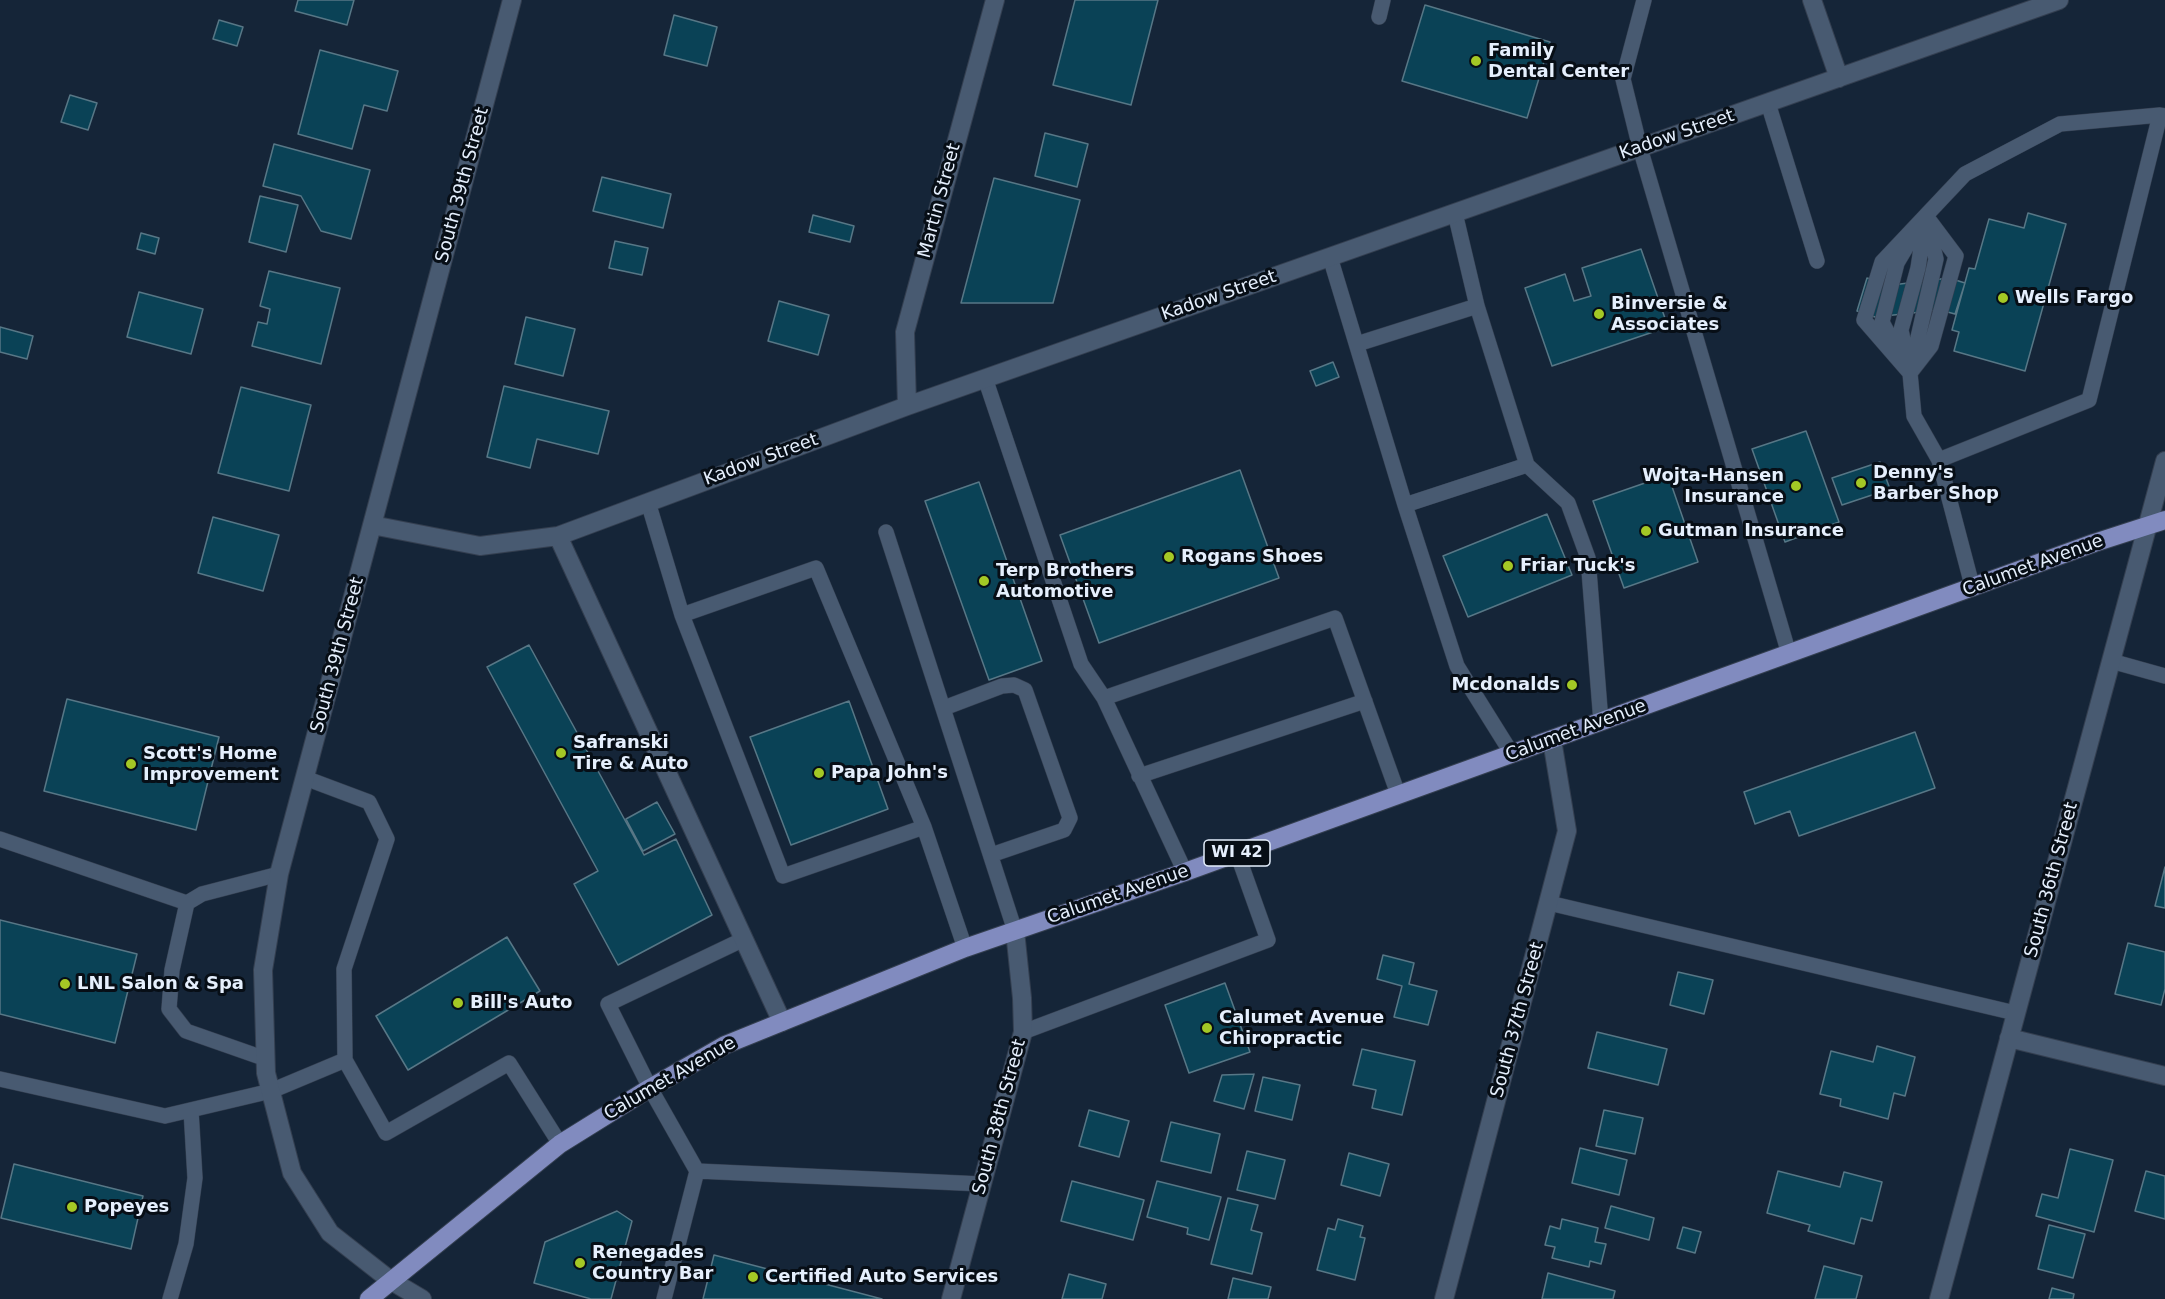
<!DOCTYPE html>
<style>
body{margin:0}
canvas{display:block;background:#152538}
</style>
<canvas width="2165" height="1299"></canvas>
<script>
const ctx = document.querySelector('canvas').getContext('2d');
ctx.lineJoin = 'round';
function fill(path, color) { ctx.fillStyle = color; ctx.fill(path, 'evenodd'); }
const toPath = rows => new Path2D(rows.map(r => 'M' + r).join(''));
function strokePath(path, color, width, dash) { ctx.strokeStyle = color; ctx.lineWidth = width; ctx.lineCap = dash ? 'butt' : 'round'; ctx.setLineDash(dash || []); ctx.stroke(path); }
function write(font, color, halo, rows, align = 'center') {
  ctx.font = font + ' "DejaVu Sans",sans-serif'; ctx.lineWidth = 6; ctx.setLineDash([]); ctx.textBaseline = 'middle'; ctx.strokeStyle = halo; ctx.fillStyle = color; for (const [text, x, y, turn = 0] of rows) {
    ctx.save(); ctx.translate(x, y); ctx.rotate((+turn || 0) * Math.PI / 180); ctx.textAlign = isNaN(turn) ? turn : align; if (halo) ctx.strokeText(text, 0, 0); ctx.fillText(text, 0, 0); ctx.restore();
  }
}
const building = toPath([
 [298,0,354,0,347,25,295,11,298,0],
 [1075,0,1158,0,1131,105,1053,85,1075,0],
 [1425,5,1550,42,1527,118,1402,81,1425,5],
 [674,15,717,27,707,66,664,55,674,15],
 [219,20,243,27,237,46,213,39,219,20],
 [320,50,398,71,387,111,364,105,352,149,298,134,320,50],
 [70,95,97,103,88,130,61,122,70,95],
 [1045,133,1088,144,1077,187,1035,176,1045,133],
 [274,144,370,170,351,239,321,231,301,196,263,186,274,144],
 [602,177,671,194,663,228,593,211,602,177],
 [994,178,1080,200,1053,303,961,303,994,178],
 [260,196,298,205,286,252,249,242,260,196],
 [2028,213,2066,224,2025,371,1954,351,1959,332,1952,330,1969,268,1975,269,1989,219,2024,228,2028,213],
 [813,215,854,226,850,242,809,232,813,215],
 [141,233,159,238,155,254,137,249,141,233],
 [615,241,648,248,642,275,609,268,615,241],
 [1641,249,1668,327,1552,366,1525,288,1565,274,1574,301,1591,296,1582,268,1641,249],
 [269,271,340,288,321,364,252,346,258,322,267,324,270,309,260,306,269,271],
 [1867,278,1892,285,1949,278,1965,283,1955,314,1940,310,1875,317,1857,311,1867,278],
 [139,292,203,309,191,354,127,337,139,292],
 [779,301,829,315,818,355,768,341,779,301],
 [526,317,575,329,563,376,515,364,526,317],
 [0,327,33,336,27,359,0,352,0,327],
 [1333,362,1339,377,1316,386,1310,371,1333,362],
 [504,386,609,411,598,454,537,439,530,468,487,457,504,386],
 [241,387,311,405,289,491,218,473,241,387],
 [1806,431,1839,522,1785,542,1752,449,1806,431],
 [1880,462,1890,489,1842,505,1832,478,1880,462],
 [1240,470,1279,578,1099,643,1060,535,1240,470],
 [1668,475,1698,562,1624,588,1593,501,1668,475],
 [979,482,1042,661,989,680,925,501,979,482],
 [1547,514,1572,575,1468,617,1443,556,1547,514],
 [213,517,279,535,263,591,198,573,213,517],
 [529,645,644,855,676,839,712,915,618,965,574,884,598,871,487,667,529,645],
 [67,699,219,737,196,830,44,791,67,699],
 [849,701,888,809,791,845,750,737,849,701],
 [1915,732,1935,788,1799,836,1790,811,1755,824,1744,792,1915,732],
 [657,802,675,834,643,851,626,819,657,802],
 [2165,867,2165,908,2155,906,2165,867],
 [0,920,137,954,115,1043,0,1014,0,920],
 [507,937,540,991,408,1070,376,1016,507,937],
 [2128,943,2165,952,2165,989,2161,1005,2115,994,2128,943],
 [1383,955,1414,963,1409,984,1437,991,1428,1025,1394,1017,1402,986,1377,979,1383,955],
 [1678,972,1713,980,1704,1014,1670,1005,1678,972],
 [1225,983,1250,1052,1189,1073,1165,1005,1225,983],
 [1597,1032,1667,1049,1658,1085,1588,1068,1597,1032],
 [1877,1046,1915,1057,1905,1096,1894,1093,1888,1119,1840,1106,1841,1099,1820,1094,1831,1051,1873,1062,1877,1046],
 [1362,1049,1415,1061,1402,1115,1372,1108,1376,1090,1353,1085,1362,1049],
 [1254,1074,1244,1109,1214,1101,1222,1075,1254,1074],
 [1263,1077,1300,1085,1292,1120,1255,1111,1263,1077],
 [1089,1110,1129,1121,1119,1157,1079,1146,1089,1110],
 [1604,1110,1643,1118,1635,1154,1596,1146,1604,1110],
 [1171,1122,1220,1134,1211,1173,1161,1161,1171,1122],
 [1580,1148,1627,1160,1619,1195,1572,1183,1580,1148],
 [2070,1149,2113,1160,2094,1232,2036,1216,2042,1194,2058,1198,2070,1149],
 [1247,1151,1285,1160,1275,1199,1237,1190,1247,1151],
 [1349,1153,1389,1164,1380,1196,1341,1185,1349,1153],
 [14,1164,143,1196,131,1249,1,1218,14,1164],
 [1778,1171,1840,1187,1844,1172,1882,1182,1872,1221,1861,1218,1854,1244,1808,1231,1810,1225,1767,1213,1778,1171],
 [2146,1171,2165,1176,2165,1219,2135,1211,2146,1171],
 [1072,1181,1144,1200,1133,1240,1061,1221,1072,1181],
 [1157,1181,1221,1197,1209,1240,1187,1234,1188,1228,1147,1217,1157,1181],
 [1228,1198,1258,1205,1251,1230,1262,1233,1252,1274,1211,1264,1228,1198],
 [1611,1206,1654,1218,1649,1240,1605,1228,1611,1206],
 [617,1211,632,1221,611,1299,591,1299,534,1283,545,1242,617,1211],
 [1338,1219,1363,1226,1360,1237,1365,1238,1355,1280,1317,1270,1328,1228,1335,1230,1338,1219],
 [1562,1219,1598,1228,1595,1242,1606,1244,1601,1264,1590,1261,1589,1267,1552,1258,1555,1247,1545,1245,1550,1226,1560,1229,1562,1219],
 [2049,1225,2085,1234,2073,1278,2038,1269,2049,1225],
 [1683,1227,1701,1232,1695,1253,1677,1248,1683,1227],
 [714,1255,882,1299,703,1299,714,1255],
 [1824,1266,1862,1276,1856,1299,1815,1299,1824,1266],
 [1548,1273,1615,1291,1613,1299,1542,1299,1548,1273],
 [1069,1274,1106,1284,1102,1299,1062,1299,1069,1274],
 [1233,1278,1271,1287,1268,1299,1228,1299,1233,1278],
 [2052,1288,2074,1294,2073,1299,2049,1299,2052,1288]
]);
fill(building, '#0a4256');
strokePath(building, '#577786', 1.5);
const lane = toPath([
 [1644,0,1623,79,1640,148,1789,654],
 [1379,17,1383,0],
 [1768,103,1817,261],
 [1455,213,1477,306,1527,465,1568,503,1588,558,1601,722],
 [1926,216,1918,268,1901,330,1910,373,1914,416,1939,460],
 [1330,257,1405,505,1457,666,1512,754],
 [1893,343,1882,322,1897,263,1910,241],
 [1357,344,1477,306],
 [1911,368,1936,259,1928,225],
 [1910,373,1864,320,1882,262,1965,174,2060,124,2160,115],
 [1910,373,1931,346,1956,256,1926,216],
 [985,378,1081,664,1104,698,1185,872],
 [648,502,682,615,783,876,924,827,965,948],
 [1405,505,1527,465],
 [886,532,1015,931],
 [1973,589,1939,460,2089,400,2160,115,2165,116],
 [682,615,816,568,924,827],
 [2111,661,2165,676],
 [1104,698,1335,618,1398,794],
 [944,708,1002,686,1014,685,1025,690,1070,818,1064,830,991,855],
 [1139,776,1365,701],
 [305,778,369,802,387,839,344,969,345,1060,386,1133,509,1063,560,1144],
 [0,839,187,903],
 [1549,903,2015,1013],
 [1023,1032,1268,940,1237,853],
 [266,1059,186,1031,169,1009,172,970,187,903,202,894,279,874],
 [0,1079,165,1116,271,1091,345,1060],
 [697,1171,982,1184],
 [170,1299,186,1244,195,1178,191,1110],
 [664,1299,697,1171,650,1088,608,1004,744,939]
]);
const street = toPath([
 [1812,0,1839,78],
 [907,406,905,332,995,0],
 [372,525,480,546,558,536,907,406,2059,0],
 [558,536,782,1022],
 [2009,1038,2165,1076],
 [422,1299,390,1280,330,1233,292,1173,266,1073,263,970,279,874,512,0],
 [951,1299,1023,1032,1022,998,1015,931],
 [1444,1299,1567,831,1552,740],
 [1939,1299,2165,461]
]);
const primary = toPath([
 [369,1299,560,1144,650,1088,725,1045,965,948,1185,872,2094,543,2165,520]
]);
strokePath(lane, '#343f50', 16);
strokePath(street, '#343f50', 20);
strokePath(primary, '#343f50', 20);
strokePath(lane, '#485a71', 15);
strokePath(street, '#485a71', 18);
strokePath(primary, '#818bbf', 18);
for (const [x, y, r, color] of [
 [1476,61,6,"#a4c825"],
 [2003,298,6,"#a4c825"],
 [1599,314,6,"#a4c825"],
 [1861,483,6,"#a4c825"],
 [1796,486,6,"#a4c825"],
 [1646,531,6,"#a4c825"],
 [1169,557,6,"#a4c825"],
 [1508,566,6,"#a4c825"],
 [984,581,6,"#a4c825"],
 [1572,685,6,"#a4c825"],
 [561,753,6,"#a4c825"],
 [131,764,6,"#a4c825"],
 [819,773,6,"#a4c825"],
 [65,984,6,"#a4c825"],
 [458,1003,6,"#a4c825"],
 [1207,1028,6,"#a4c825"],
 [72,1207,6,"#a4c825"],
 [580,1263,6,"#a4c825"],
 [753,1277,6,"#a4c825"]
]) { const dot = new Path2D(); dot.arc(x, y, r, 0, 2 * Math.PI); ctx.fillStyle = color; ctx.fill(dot); strokePath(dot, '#070e16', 2); }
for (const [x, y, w] of [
 [1237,853,66]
]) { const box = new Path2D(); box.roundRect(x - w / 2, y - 13, w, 26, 4.5); ctx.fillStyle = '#070e16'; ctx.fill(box); strokePath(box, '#e5effd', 1.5); }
write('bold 16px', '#e5effd', null, [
 ["WI 42",1237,853]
]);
write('bold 18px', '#e5effd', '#070e16', [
 ["Family",1488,51],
 ["Dental Center",1488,72],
 ["Wells Fargo",2015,298],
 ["Binversie &",1611,304],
 ["Associates",1611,325],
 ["Denny's",1873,473],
 ["Barber Shop",1873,494],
 ["Wojta-Hansen",1784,476,"right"],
 ["Insurance",1784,497,"right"],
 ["Gutman Insurance",1658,531],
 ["Rogans Shoes",1181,557],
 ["Friar Tuck's",1520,566],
 ["Terp Brothers",996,571],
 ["Automotive",996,592],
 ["Mcdonalds",1560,685,"right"],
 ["Safranski",573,743],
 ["Tire & Auto",573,764],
 ["Scott's Home",143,754],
 ["Improvement",143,775],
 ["Papa John's",831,773],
 ["LNL Salon & Spa",77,984],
 ["Bill's Auto",470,1003],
 ["Calumet Avenue",1219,1018],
 ["Chiropractic",1219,1039],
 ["Popeyes",84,1207],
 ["Renegades",592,1253],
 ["Country Bar",592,1274],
 ["Certified Auto Services",765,1277]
], 'left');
write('18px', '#e5effd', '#070e16', [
 ["Kadow Street",1677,135,-19],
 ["South 39th Street",463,185,-75],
 ["Martin Street",940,201,-75],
 ["Kadow Street",1219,296,-19],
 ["Kadow Street",761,460,-20],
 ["Calumet Avenue",2033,566,-20],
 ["South 39th Street",338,655,-75],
 ["Calumet Avenue",1576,731,-20],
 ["South 36th Street",2052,880,-75],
 ["Calumet Avenue",1118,895,-19],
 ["South 37th Street",1518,1020,-75],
 ["Calumet Avenue",670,1079,-30],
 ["South 38th Street",1000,1117,-75]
]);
</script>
